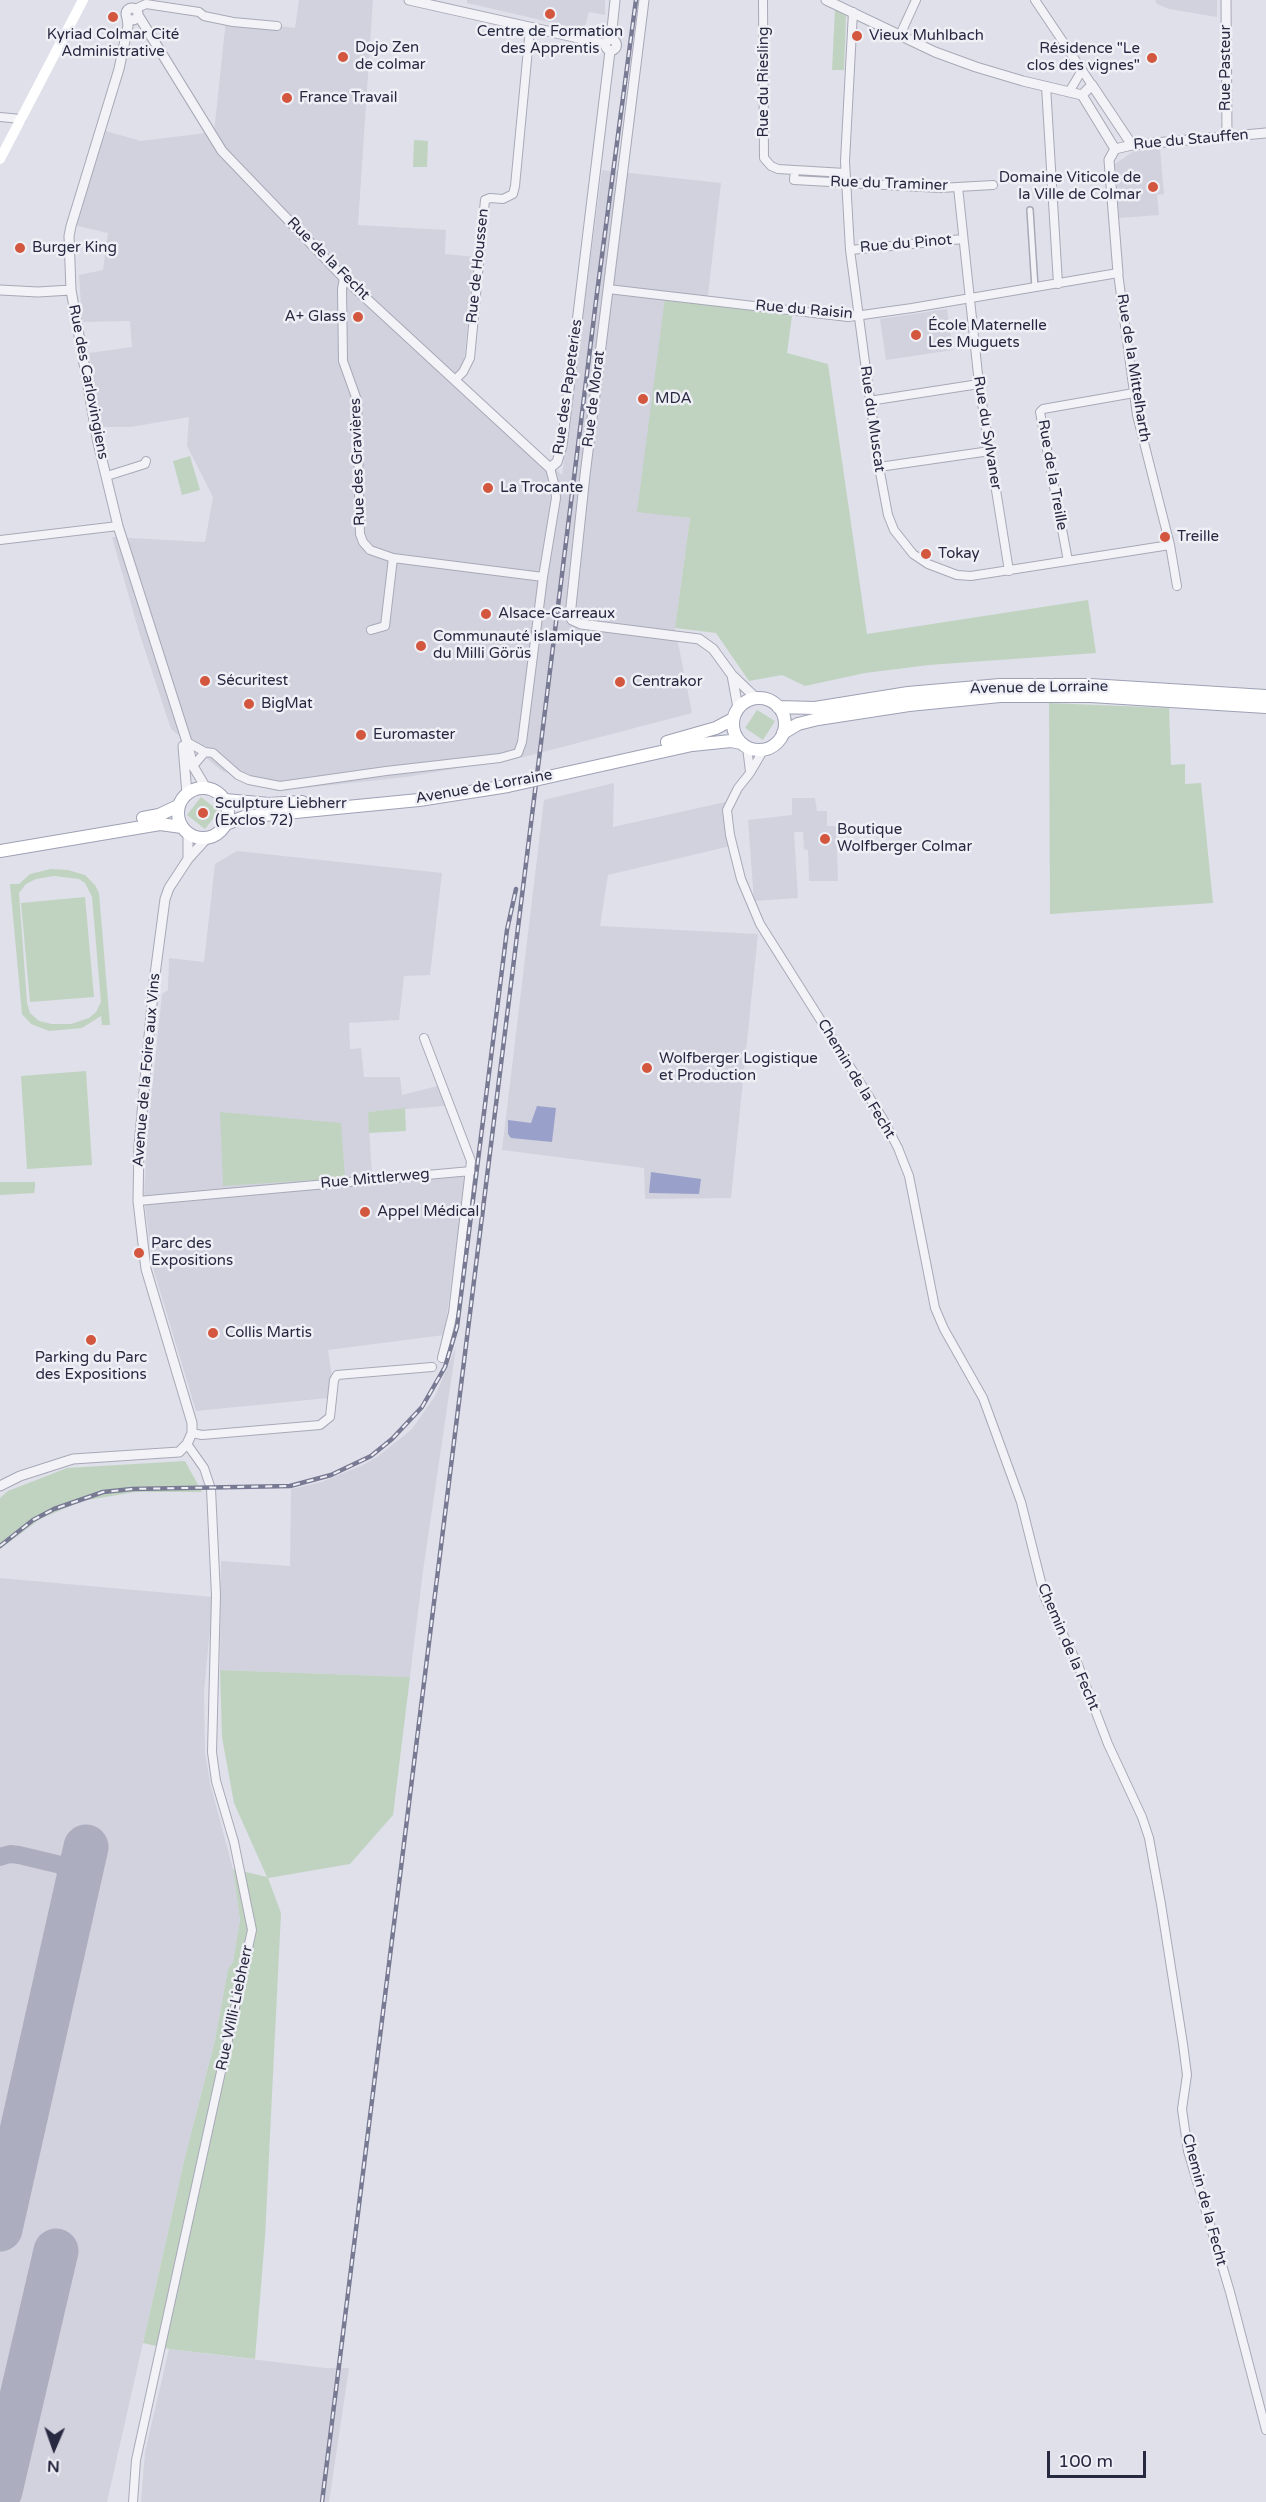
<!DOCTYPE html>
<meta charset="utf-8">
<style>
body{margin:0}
#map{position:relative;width:1266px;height:2502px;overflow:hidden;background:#dfe0e9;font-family:"Varela Round",sans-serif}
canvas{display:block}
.north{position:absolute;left:24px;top:2418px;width:60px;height:60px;-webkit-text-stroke:4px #efeff6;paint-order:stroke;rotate:182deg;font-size:16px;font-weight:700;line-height:24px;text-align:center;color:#272941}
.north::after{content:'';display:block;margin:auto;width:21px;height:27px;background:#272941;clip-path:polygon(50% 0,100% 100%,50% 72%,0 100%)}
.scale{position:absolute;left:1047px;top:2451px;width:99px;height:27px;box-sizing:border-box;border:3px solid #272941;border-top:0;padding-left:8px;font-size:18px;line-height:21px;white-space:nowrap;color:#272941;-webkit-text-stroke:4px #efeff6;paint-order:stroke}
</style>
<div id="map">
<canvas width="1266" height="2502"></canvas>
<div class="north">N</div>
<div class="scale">100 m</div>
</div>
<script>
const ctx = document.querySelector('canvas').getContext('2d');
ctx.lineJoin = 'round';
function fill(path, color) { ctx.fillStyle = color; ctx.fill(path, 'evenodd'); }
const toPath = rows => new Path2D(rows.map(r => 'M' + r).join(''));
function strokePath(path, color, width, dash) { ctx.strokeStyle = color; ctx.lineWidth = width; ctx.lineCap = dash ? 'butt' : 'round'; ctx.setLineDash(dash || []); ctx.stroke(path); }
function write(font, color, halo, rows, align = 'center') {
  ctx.font = font + ' "Varela Round",sans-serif'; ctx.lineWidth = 5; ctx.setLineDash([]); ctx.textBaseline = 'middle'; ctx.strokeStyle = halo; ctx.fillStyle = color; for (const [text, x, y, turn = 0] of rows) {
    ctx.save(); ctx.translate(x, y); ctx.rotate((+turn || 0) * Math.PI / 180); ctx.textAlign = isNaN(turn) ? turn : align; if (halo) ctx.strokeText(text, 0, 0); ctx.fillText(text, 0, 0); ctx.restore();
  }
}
fill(toPath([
 [299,0,373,0,358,225,446,230,445,254,475,257,462,379,562,475,602,170,721,183,707,303,638,511,690,518,675,628,692,713,524,757,406,777,277,791,222,771,171,729,139,632,112,537,205,542,213,497,187,446,189,417,131,427,102,427,89,353,132,347,130,321,82,322,79,275,103,270,108,233,74,225,102,130,141,141,214,132,226,20,295,28],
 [467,0,605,0,605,15,589,12,584,30,467,3],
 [1155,0,1217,0,1217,17,1169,9,1157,4],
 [1160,149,1164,194,1157,195,1159,215,1119,218,1115,164,1134,151],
 [947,309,953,350,886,360,880,319],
 [614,783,613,827,730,801,735,845,608,875,600,926,758,934,731,1198,645,1199,644,1168,502,1150,544,800],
 [792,798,815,798,817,811,827,811,827,826,836,826,838,881,809,881,808,850,804,849,803,832,794,832,798,898,754,901,748,820,792,815],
 [237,851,442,873,430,975,404,976,399,1020,349,1023,350,1049,361,1048,364,1077,400,1077,402,1095,437,1086,445,1106,368,1112,372,1175,467,1169,444,1335,328,1350,332,1378,328,1398,196,1411,153,1268,144,1198,147,1139,162,994,168,990,169,958,204,962,215,864],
 [456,1347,423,1571,410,1677,220,1670,221,1561,290,1566,291,1489,322,1482,363,1465,377,1457,412,1429,435,1396],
 [0,1578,213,1597,204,1692,205,1752,210,1783,233,1869,240,1920,233,1962,228,1969,215,2040,184,2161,107,2502,0,2502],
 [169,2349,325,2368,349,2368,329,2502,141,2502,145,2452]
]), '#d1d2de');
fill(toPath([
 [835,10,846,16,844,70,832,70],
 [414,140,428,141,427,167,413,167],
 [665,298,792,316,787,353,828,364,867,634,1088,600,1096,653,929,665,865,673,805,686,782,675,749,681,716,633,675,628,690,518,637,512],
 [190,456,200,490,182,495,173,461],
 [1049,703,1169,708,1171,765,1185,764,1185,784,1201,783,1213,903,1050,914],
 [757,710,775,721,763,740,745,728],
 [201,797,219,811,205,829,187,815],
 [51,869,68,870,85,875,95,885,99,893,110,1025,102,1025,101,1016,82,1028,49,1031,31,1024,22,1014,10,884,19,884,30,874],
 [54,876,79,879,85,883,92,897,101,1002,96,1012,89,1018,71,1024,52,1024,39,1021,30,1013,27,1003,19,893,26,884,36,879],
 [85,897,94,997,30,1002,21,903],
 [86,1071,92,1165,27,1169,21,1076],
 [405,1108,406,1131,369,1133,368,1112],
 [220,1112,341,1123,345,1178,223,1186],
 [0,1182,35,1182,35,1188,34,1193,0,1195],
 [185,1461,202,1492,135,1492,82,1501,40,1519,0,1549,0,1498,8,1491,67,1468],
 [220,1670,410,1677,393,1815,350,1864,268,1878,281,1913,265,2237,255,2359,169,2349,143,2343,184,2161,215,2040,228,1969,233,1962,240,1920,233,1869,267,1877,234,1803,222,1737]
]), '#c0d3c1');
fill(toPath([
 [537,1106,556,1108,552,1142,511,1138,508,1134,508,1120,531,1123],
 [651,1172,701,1179,699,1194,649,1193]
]), '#99a1ca');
strokePath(toPath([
 [0,1857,10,1854,19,1855,61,1865,73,1879,75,1898]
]), '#acadbe', 18);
strokePath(toPath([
 [0,2229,86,1847],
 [0,2491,56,2251]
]), '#acadbe', 45);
const pedestrian = toPath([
 [1030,210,1035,288]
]);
const minor = toPath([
 [763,0,764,158,771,166,778,169,845,173],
 [1035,0,1092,85],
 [135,9,146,4,199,12,204,16,233,22,277,26],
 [853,12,845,161,850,250,879,467,888,515,894,530,913,554,928,564,957,575,971,576,1170,545],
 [900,35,916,0],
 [1046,86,1058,284],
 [1069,92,1081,72],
 [0,117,21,119],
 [795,170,794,180,940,188,993,185],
 [958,187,979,384,1009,571],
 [850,250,963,239],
 [344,278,342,289,343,361,357,400,360,534,363,542,370,550,393,558,543,577],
 [608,289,848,317,912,308,1118,273,1137,415,1170,545,1177,586],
 [456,379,463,372,470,358,485,200,490,198,503,199,513,194,515,186,530,28],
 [869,401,979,384],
 [879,467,990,451],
 [107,476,145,464,146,461],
 [0,540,118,526],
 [1068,561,1040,412,1043,409,1134,393],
 [371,630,385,626,393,558],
 [187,742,205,752,213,753,238,775,249,780,280,786,386,771,500,758,518,753,522,742,543,577,556,498,555,487,550,468],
 [747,747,750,772],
 [764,749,750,773,738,788,727,810,730,835,741,879,760,924,883,1119,898,1148,909,1176,935,1308,944,1329,983,1398,1021,1502,1045,1598,1078,1665,1108,1744,1142,1817,1149,1838,1161,1904,1183,2044,1187,2075,1182,2109,1188,2151,1230,2292,1266,2430],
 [193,766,205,752],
 [424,1038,471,1161,453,1313,442,1358],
 [138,1201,471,1171],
 [192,1433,202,1435,320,1425,330,1417,334,1380,337,1375,432,1367],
 [133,2502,136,2460,252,1930,234,1842,216,1781,212,1752,216,1595,211,1489,204,1468,187,1444]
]);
const tertiary = toPath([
 [409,0,605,44],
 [644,0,585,475,570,616,572,620,581,624,699,639,713,649,732,675,756,698],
 [826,0,935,52,976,67,1023,81,1082,95],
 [1226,0,1227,136],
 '126 14a6 6 0 1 1 12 0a6 6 0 1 1-12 0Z',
 [138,15,222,151,344,278,550,468,557,462,562,446,610,51],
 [127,18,128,26,119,69,71,226,69,236,71,290,98,443,118,526,187,742,193,766,206,788],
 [611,39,615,0],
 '605.5 45a5.5 5.5 0 1 1 11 0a5.5 5.5 0 1 1-11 0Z',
 [1082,95,1092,85,1132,145],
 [1082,95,1115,149],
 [1115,149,1132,145,1266,133],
 [1115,149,1109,160,1118,273],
 [0,290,38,292,71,290],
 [732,675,738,708],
 [183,746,187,794],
 [188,834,188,859],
 [0,1486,20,1476,73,1459,179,1452,187,1444,192,1433,192,1423,146,1269,138,1201,139,1146,154,982,165,899,169,888,188,859,207,838]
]);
const primary = toPath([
 '733 724a26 26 0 1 1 52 0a26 26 0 1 1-52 0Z',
 [778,707,815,708,908,693,1000,685,1090,685,1266,696],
 [783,733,798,724,818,719,909,705,1000,696,1091,696,1266,707],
 [667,742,716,728,733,719],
 [566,773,692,745,731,741,741,743],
 '178 813a25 25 0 1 1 50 0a25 25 0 1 1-50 0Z',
 [225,800,269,804,302,802],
 [143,818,159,815,178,806],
 [226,824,244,817,419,800,508,786],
 [0,851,160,824,182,827]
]);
strokePath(pedestrian, '#a8a9b7', 8);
strokePath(minor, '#a8a9b7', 10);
strokePath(tertiary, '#a8a9b7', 11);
strokePath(primary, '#9ea0b5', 14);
strokePath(pedestrian, '#f2f2f7', 5);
strokePath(minor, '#f2f2f7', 8);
strokePath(tertiary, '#f2f2f7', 9);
strokePath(toPath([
 [0,159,83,0]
]), '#fff', 10);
strokePath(primary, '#fff', 12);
const rail = toPath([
 [0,1546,33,1520,54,1509,103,1492,132,1489,290,1486,331,1475,371,1456,392,1439,422,1407,445,1367,457,1327,507,930,516,889],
 [322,2502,597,293,636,0]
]);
strokePath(rail, '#787a93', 4.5);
strokePath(rail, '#efeff6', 2, [7]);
const primaryBridge = toPath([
 [508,786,566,773]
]);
strokePath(primaryBridge, '#9ea0b5', 14, []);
strokePath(primaryBridge, '#fff', 12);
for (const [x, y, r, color] of [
 [550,14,6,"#d3573f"],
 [113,17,6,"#d3573f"],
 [857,36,6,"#d3573f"],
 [343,57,6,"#d3573f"],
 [1152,58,6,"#d3573f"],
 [287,98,6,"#d3573f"],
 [1153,187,6,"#d3573f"],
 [20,248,6,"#d3573f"],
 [358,317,6,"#d3573f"],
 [916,335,6,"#d3573f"],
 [643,399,6,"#d3573f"],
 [488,488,6,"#d3573f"],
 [1165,537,6,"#d3573f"],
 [926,554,6,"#d3573f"],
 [486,614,6,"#d3573f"],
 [421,646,6,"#d3573f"],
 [205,681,6,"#d3573f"],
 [620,682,6,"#d3573f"],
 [249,704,6,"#d3573f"],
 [361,735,6,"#d3573f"],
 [203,813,6,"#d3573f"],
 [825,839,6,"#d3573f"],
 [647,1068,6,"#d3573f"],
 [365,1212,6,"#d3573f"],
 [139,1253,6,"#d3573f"],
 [213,1333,6,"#d3573f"],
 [91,1340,6,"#d3573f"]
]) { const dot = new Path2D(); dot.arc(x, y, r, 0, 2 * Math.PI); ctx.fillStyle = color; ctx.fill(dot); strokePath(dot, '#efeff6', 2); }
write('15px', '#272941', '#efeff6', [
 ["Centre de Formation",550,32,"center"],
 ["des Apprentis",550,49,"center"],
 ["Kyriad Colmar Cité",113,35,"center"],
 ["Administrative",113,52,"center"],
 ["Vieux Muhlbach",869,36],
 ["Dojo Zen",355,48],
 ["de colmar",355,65],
 ["Résidence \"Le",1140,49,"right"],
 ["clos des vignes\"",1140,66,"right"],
 ["France Travail",299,98],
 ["Domaine Viticole de",1141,178,"right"],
 ["la Ville de Colmar",1141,195,"right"],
 ["Burger King",32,248],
 ["A+ Glass",346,317,"right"],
 ["École Maternelle",928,326],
 ["Les Muguets",928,343],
 ["MDA",655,399],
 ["La Trocante",500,488],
 ["Treille",1177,537],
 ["Tokay",938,554],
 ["Alsace-Carreaux",498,614],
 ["Communauté islamique",433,637],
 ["du Milli Görüs",433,654],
 ["Sécuritest",217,681],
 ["Centrakor",632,682],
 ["BigMat",261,704],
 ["Euromaster",373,735],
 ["Sculpture Liebherr",215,804],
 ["(Exclos 72)",215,821],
 ["Boutique",837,830],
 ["Wolfberger Colmar",837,847],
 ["Wolfberger Logistique",659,1059],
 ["et Production",659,1076],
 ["Appel Médical",377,1212],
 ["Parc des",151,1244],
 ["Expositions",151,1261],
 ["Collis Martis",225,1333],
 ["Parking du Parc",91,1358,"center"],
 ["des Expositions",91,1375,"center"]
], 'left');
write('15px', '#272941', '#efeff6', [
 ["Rue Pasteur",1226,68,-90],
 ["Rue du Riesling",764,82,-90],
 ["Rue du Stauffen",1191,140,-5],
 ["Rue du Traminer",889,184,2],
 ["Rue du Pinot",906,244,-5],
 ["Rue de la Fecht",328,259,45],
 ["Rue de Houssen",478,266,-84],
 ["Rue du Raisin",804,310,5],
 ["Rue de la Mittelharth",1133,368,81],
 ["Rue des Carlovingiens",88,382,79],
 ["Rue des Papeteries",568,387,-82],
 ["Rue de Morat",594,399,-83],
 ["Rue du Muscat",872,419,82],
 ["Rue du Sylvaner",987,433,81],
 ["Rue des Gravières",358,462,-92],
 ["Rue de la Treille",1052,475,80],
 ["Avenue de Lorraine",1039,688,-1],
 ["Avenue de Lorraine",484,787,-10],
 ["Avenue de la Foire aux Vins",147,1070,-85],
 ["Chemin de la Fecht",856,1079,59],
 ["Rue Mittlerweg",375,1179,-5],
 ["Chemin de la Fecht",1068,1647,67],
 ["Rue Willi-Liebherr",235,2008,-78],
 ["Chemin de la Fecht",1204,2200,75]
]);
</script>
